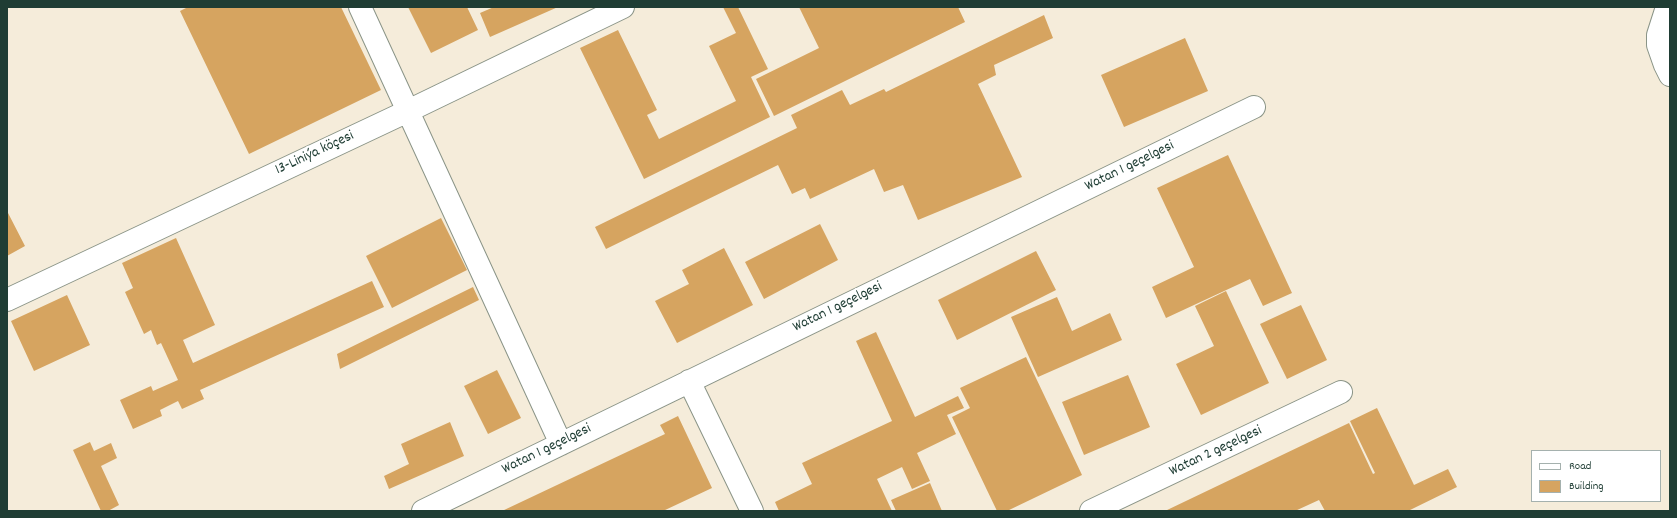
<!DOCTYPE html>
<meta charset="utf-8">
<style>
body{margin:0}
#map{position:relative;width:1677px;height:518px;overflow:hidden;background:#f5ecda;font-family:Dekko,sans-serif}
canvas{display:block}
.frame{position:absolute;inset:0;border:8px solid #1f3d34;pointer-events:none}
.legend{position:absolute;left:1531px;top:450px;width:130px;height:52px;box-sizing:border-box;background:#fff;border:1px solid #a5b1ae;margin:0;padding:5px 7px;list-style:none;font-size:12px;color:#1f3d34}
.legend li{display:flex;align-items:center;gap:8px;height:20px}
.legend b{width:20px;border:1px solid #a5b1ae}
</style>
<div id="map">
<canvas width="1677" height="518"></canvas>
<div class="frame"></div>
<ul class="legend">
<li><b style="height:5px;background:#fff"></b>Road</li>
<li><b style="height:11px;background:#d6a460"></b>Building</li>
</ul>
</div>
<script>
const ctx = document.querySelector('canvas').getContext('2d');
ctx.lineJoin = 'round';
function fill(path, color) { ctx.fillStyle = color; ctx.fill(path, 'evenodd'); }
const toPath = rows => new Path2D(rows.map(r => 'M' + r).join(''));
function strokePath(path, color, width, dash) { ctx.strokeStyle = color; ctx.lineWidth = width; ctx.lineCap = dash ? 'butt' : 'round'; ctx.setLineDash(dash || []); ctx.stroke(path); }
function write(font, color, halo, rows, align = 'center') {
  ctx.font = font + ' Dekko,sans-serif'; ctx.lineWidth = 4; ctx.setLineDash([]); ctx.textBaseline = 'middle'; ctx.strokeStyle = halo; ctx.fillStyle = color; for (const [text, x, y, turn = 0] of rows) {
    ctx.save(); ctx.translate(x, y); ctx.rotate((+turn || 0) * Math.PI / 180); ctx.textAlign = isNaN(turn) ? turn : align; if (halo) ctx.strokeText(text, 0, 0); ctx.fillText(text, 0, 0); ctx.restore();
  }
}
fill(toPath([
 [188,7,341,7,381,90,249,154,180,11],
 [408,7,467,7,478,30,431,53],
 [494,7,558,7,490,37,480,13],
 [723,7,738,7,768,69,751,77,770,117,644,179,580,48,618,30,657,110,647,115,659,139,736,101,709,46,736,33],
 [799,7,958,7,965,22,774,116,756,79,819,48],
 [1044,15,1053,38,994,65,996,75,978,84,1022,177,918,220,903,185,884,192,874,169,810,199,805,188,792,194,778,165,606,249,595,227,797,128,791,115,842,90,850,105,884,89,886,92],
 [1185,38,1208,91,1124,127,1101,75],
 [1228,155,1292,293,1263,306,1250,279,1166,318,1152,287,1194,267,1157,188],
 [7,211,25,246,7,256],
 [441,218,467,270,392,308,366,256],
 [820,224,838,260,764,299,745,262],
 [176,238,215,325,183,340,193,363,372,281,384,307,200,390,204,399,182,409,178,401,160,410,162,416,133,429,120,400,151,386,153,391,178,380,161,343,157,345,151,330,144,334,125,292,133,288,122,263],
 [724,248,753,305,677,343,655,301,689,284,682,270],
 [1036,251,1056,290,957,340,938,300],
 [473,287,479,300,340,369,337,354],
 [1226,291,1269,383,1201,415,1176,364,1214,346,1195,306],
 [67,295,90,345,34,371,11,321],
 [1057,297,1072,331,1110,313,1122,340,1038,377,1011,317],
 [1301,305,1327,360,1287,379,1260,324],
 [876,332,915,417,958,396,964,408,947,415,956,434,917,453,930,481,912,489,902,467,877,479,892,511,779,511,775,502,812,484,802,463,892,421,856,341],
 [1026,357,1082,475,1007,511,997,511,952,417,970,408,960,388],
 [497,370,521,418,488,434,464,386],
 [1128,375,1150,427,1084,455,1062,402],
 [1377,408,1414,485,1448,469,1457,487,1408,511,1325,511,1319,500,1295,511,1165,511,1349,423,1373,474,1375,473,1350,421],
 [678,416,712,488,663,511,502,511,665,434,660,425],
 [450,422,464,456,389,489,384,476,409,464,401,444],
 [90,442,94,451,111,443,117,458,101,466,119,505,108,511,101,511,73,450],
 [930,483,942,511,896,511,891,500]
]), '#d6a460');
const minor = toPath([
 [360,7,561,444],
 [1667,7,1658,35,1658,45,1665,65,1670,75],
 [7,300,408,111,623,7],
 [689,381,752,511],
 [423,511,1254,107],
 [1091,511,1341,392]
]);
strokePath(minor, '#8a9487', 24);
strokePath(minor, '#fff', 22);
write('15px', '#1f3d34', '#fff', [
 ["13-Liniýa köçesi",315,154,-25],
 ["Watan 1 geçelgesi",1130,167,-26],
 ["Watan 1 geçelgesi",838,308,-26],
 ["Watan 1 geçelgesi",547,450,-26],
 ["Watan 2 geçelgesi",1216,452,-25]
]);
</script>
